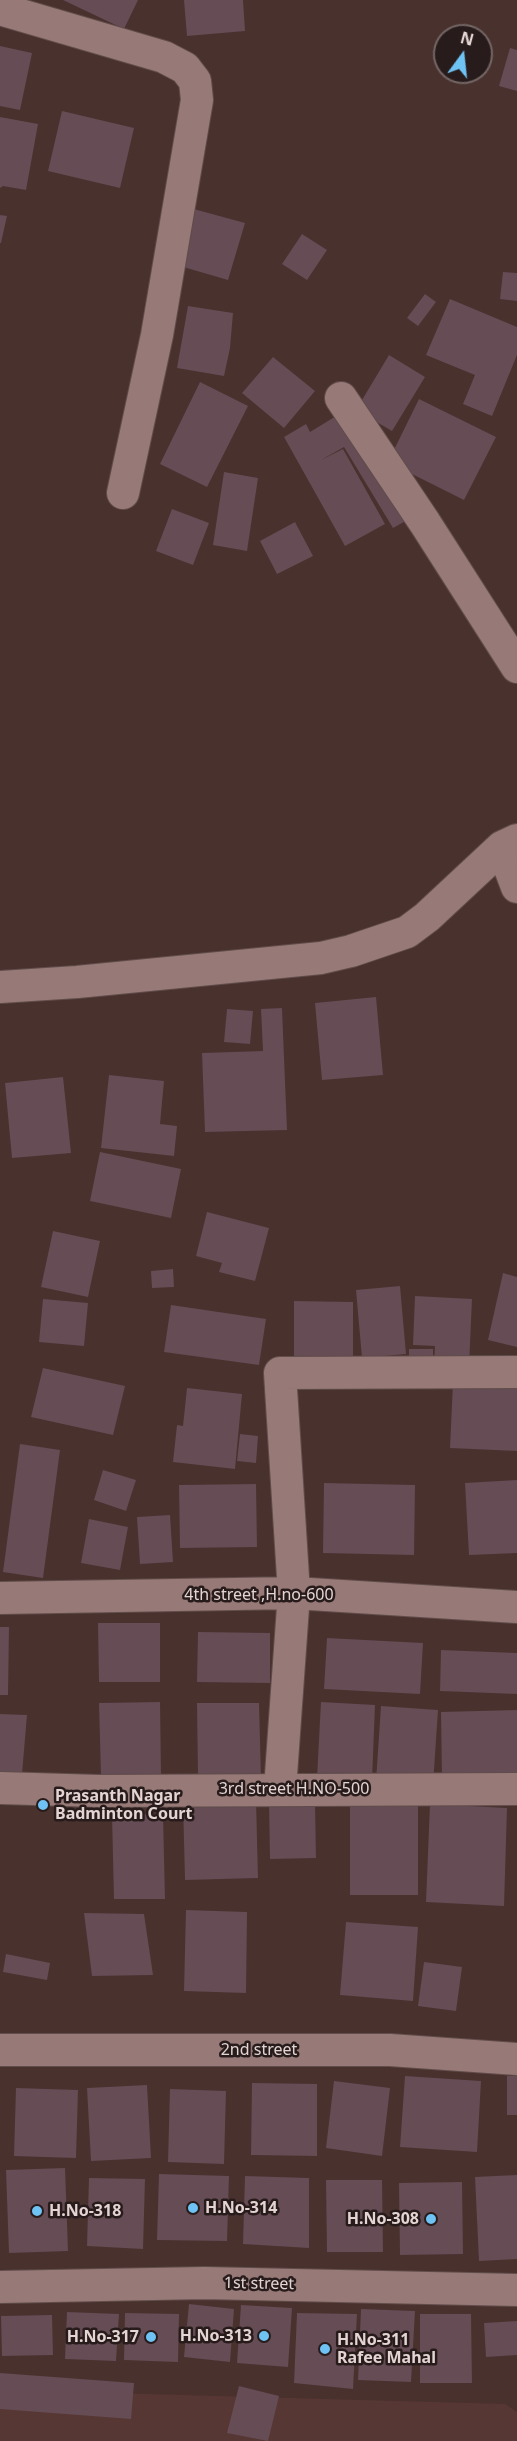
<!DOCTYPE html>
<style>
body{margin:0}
#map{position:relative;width:517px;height:2441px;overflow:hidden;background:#49312e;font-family:"Noto Sans",sans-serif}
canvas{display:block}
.north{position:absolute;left:433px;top:24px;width:60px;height:60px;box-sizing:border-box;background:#271c1b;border:2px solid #736665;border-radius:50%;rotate:15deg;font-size:16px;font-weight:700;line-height:24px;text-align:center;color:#e4d4d3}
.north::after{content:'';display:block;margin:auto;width:21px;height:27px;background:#6fc2f4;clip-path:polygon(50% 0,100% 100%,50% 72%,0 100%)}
</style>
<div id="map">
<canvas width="517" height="2441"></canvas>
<div class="north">N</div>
</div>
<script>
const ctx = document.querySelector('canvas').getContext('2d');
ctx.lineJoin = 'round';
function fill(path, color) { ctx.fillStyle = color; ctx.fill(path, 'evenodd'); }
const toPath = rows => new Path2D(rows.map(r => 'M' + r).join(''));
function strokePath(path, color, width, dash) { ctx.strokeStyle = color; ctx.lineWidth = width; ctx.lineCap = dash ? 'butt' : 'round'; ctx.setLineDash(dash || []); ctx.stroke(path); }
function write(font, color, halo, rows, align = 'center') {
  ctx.font = font + ' "Noto Sans",sans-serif'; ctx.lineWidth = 5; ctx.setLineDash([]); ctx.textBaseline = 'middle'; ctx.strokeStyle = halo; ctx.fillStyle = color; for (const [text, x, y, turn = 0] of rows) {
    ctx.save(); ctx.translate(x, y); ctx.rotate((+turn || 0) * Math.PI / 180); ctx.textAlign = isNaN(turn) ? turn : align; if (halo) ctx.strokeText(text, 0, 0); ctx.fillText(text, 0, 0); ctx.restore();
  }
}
fill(toPath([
 [0,2390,505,2404,517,2412,517,2441,0,2441]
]), '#573734');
fill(toPath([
 [63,0,138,0,124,29],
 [184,0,243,0,245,31,187,36],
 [0,46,32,53,20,110,0,106],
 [510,48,517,50,517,91,499,86],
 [62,111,134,128,120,188,48,171],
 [0,117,38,124,26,190,3,186,0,188],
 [190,208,245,223,228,280,173,264],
 [0,215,7,216,1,243,0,243],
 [302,234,327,250,307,280,282,264],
 [503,272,517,273,517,301,500,299],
 [425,294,436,302,418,326,407,318],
 [450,299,517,327,517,355,492,416,463,404,475,375,426,355],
 [188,306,233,313,230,348,224,376,177,368],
 [389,355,425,377,392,431,356,410],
 [273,357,315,391,284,428,242,393],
 [200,382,248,406,207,487,160,464],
 [419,399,496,437,464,500,388,462],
 [346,410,411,518,393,528,344,447,321,460,343,449,385,524,345,546,284,437,306,424,310,432],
 [224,472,258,478,247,551,213,545],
 [172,509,209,523,193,565,156,551],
 [295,522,313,556,277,574,260,541],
 [376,997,383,1075,322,1080,315,1003],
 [282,1008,287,1130,205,1132,202,1053,263,1051,261,1009],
 [227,1009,253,1011,250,1044,224,1042],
 [109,1075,164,1081,160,1124,177,1126,174,1156,101,1148],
 [63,1077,71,1153,12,1158,5,1083],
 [100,1152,181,1169,171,1218,90,1201],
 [207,1212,269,1228,255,1281,219,1272,222,1263,196,1256],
 [53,1231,100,1241,88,1297,41,1287],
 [173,1269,174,1287,152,1288,151,1271],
 [503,1273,517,1277,517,1347,488,1340],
 [400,1286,406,1354,362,1358,356,1290],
 [415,1296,472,1299,469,1366,434,1364,435,1346,413,1345],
 [43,1299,88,1303,84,1346,39,1342],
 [294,1301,353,1302,353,1358,294,1357],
 [171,1305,266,1319,259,1365,164,1352],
 [409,1349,433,1349,433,1364,409,1363],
 [43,1368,125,1386,113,1435,31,1417],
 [453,1382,517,1385,517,1451,450,1448],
 [187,1388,242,1394,235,1469,173,1462,177,1425,183,1426],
 [240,1434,258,1436,256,1463,237,1461],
 [20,1444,60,1450,43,1578,3,1572],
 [103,1470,136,1480,126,1511,94,1500],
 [517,1480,517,1553,469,1555,465,1483],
 [324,1483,415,1485,414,1555,323,1553],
 [256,1484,257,1547,180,1548,179,1485],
 [170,1515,173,1562,140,1564,137,1517],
 [89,1519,128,1527,120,1570,81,1563],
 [98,1623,160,1623,160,1682,99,1682],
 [0,1627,9,1627,8,1695,0,1695],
 [198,1632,270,1633,270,1683,197,1682],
 [327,1638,423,1643,420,1694,324,1689],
 [441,1650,517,1653,517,1694,440,1691],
 [160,1702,161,1775,101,1776,99,1703],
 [321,1702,375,1705,372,1781,317,1778],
 [197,1703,259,1703,261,1778,198,1778],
 [381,1706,438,1710,433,1785,376,1781],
 [517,1710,517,1780,442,1781,441,1712],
 [0,1714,27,1715,22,1774,0,1773],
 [256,1800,258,1878,185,1880,183,1802],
 [269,1804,315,1804,316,1858,270,1859],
 [430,1804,507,1808,504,1906,426,1902],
 [350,1805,418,1806,418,1895,350,1895],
 [163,1814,165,1899,114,1899,112,1815],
 [186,1910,247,1912,246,1993,184,1991],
 [84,1913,144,1914,153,1975,92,1976],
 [346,1922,418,1927,413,2001,340,1995],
 [6,1954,50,1963,47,1980,3,1972],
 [424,1962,462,1967,456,2011,418,2006],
 [405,2076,481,2081,477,2152,400,2147],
 [507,2076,517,2076,517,2115,507,2115],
 [334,2081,390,2088,382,2156,326,2148],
 [252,2083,317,2084,317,2156,251,2155],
 [147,2085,151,2158,91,2161,87,2088],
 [16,2088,78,2090,76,2158,14,2156],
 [170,2089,226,2091,224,2164,168,2162],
 [65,2168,68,2251,9,2253,6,2170],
 [159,2174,229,2176,227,2241,157,2240],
 [517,2175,517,2259,479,2261,475,2177],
 [245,2176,309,2178,309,2248,243,2244],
 [89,2178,145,2179,143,2249,87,2246],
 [326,2180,382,2180,383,2252,327,2252],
 [462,2182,463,2254,400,2255,399,2183],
 [189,2304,234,2309,230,2362,184,2357],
 [241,2305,292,2308,288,2367,237,2363],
 [361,2309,415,2311,411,2382,358,2380],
 [67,2312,119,2314,116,2361,65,2359],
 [125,2313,179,2314,178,2362,124,2360],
 [297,2313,357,2314,353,2389,294,2383],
 [420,2314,471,2314,472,2383,420,2383],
 [52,2315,53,2355,2,2356,1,2316],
 [517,2321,517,2355,486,2357,484,2323],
 [0,2373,134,2383,131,2419,0,2409],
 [239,2386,279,2396,268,2441,227,2433]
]), '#654c55');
const street = toPath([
 [0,9,164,57,185,68,195,81,197,100,157,335,123,493],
 [341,398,425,523,517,667],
 [502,847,517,887],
 [0,987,77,982,321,958,351,951,407,932,427,917,502,847,517,840],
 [0,1598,294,1593,517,1607],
 [0,1788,99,1791,517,1789],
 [280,1789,294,1593,280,1373,517,1372],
 [0,2050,390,2050,517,2059],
 [0,2287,204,2283,517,2290]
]);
strokePath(street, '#614d4b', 34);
strokePath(street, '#977a77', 32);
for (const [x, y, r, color] of [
 [43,1805,6,"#6fc2f4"],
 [193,2208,6,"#6fc2f4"],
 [37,2211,6,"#6fc2f4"],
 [431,2219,6,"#6fc2f4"],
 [264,2336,6,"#6fc2f4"],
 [151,2337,6,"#6fc2f4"],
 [325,2349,6,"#6fc2f4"]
]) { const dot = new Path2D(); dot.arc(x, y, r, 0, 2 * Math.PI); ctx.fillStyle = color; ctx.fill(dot); strokePath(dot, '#271c1b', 2); }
write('16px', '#e4d4d3', '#271c1b', [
 ["4th street ,H.no-600",259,1595],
 ["3rd street H.NO-500",294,1789],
 ["2nd street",259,2050],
 ["1st street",259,2284,1]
]);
write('bold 16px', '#e4d4d3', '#271c1b', [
 ["Prasanth Nagar",55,1796],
 ["Badminton Court",55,1814],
 ["H.No-314",205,2208],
 ["H.No-318",49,2211],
 ["H.No-308",419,2219,"right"],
 ["H.No-313",252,2336,"right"],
 ["H.No-317",139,2337,"right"],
 ["H.No-311",337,2340],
 ["Rafee Mahal",337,2358]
], 'left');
</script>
